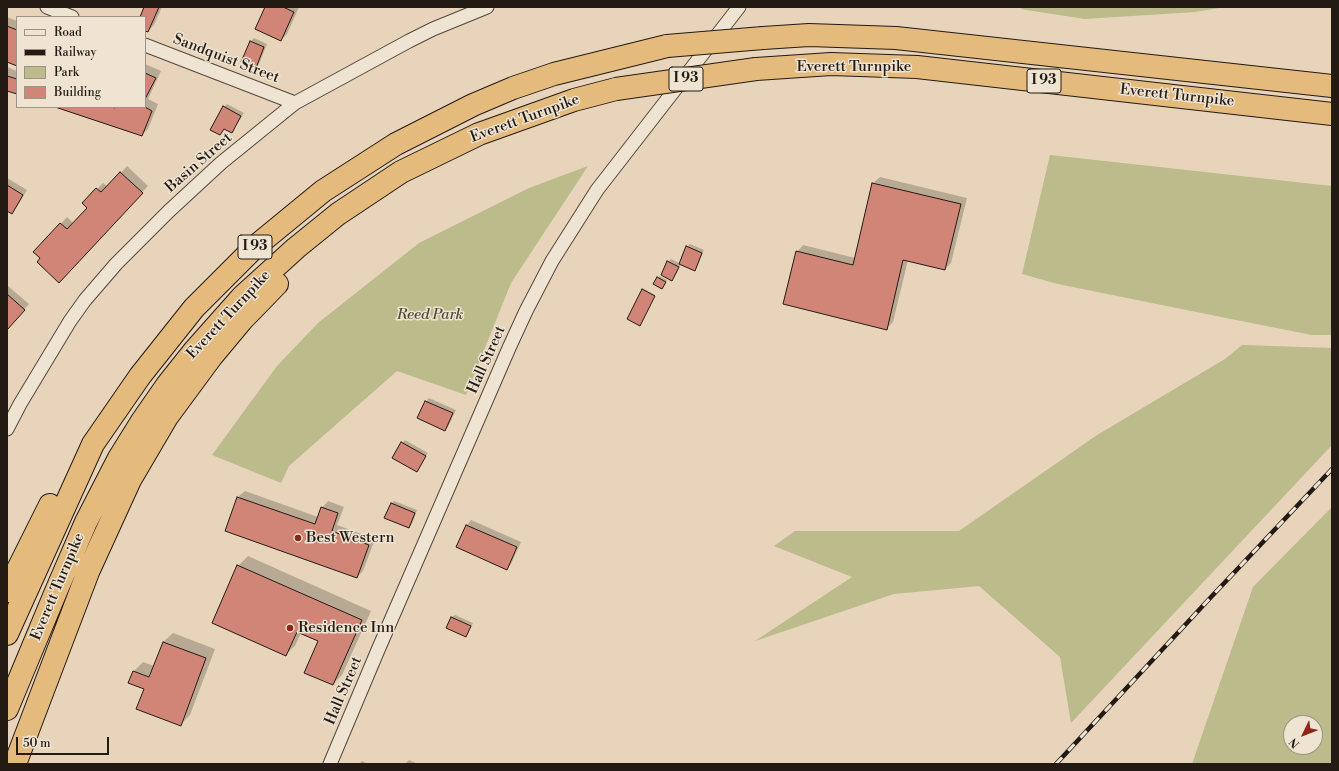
<!DOCTYPE html>
<style>
body{margin:0}
#map{position:relative;width:1339px;height:771px;overflow:hidden;background:#e7d4ba;font-family:"Libre Bodoni",serif}
canvas{display:block}
.frame{position:absolute;inset:0;border:8px solid #231a13;pointer-events:none}
.legend{position:absolute;left:16px;top:16px;width:130px;height:92px;box-sizing:border-box;background:#efe3d2;border:1px solid #9d9386;margin:0;padding:5px 7px;list-style:none;font-size:12px;color:#231a13}
.legend li{display:flex;align-items:center;gap:8px;height:20px}
.legend b{width:20px;border:1px solid #9d9386}
.north{position:absolute;left:1283px;top:715px;width:40px;height:40px;box-sizing:border-box;background:#efe3d2;border:1px solid #9d9386;border-radius:50%;rotate:227deg;font-size:11px;font-weight:700;line-height:16px;text-align:center;color:#231a13}
.north::after{content:'';display:block;margin:auto;width:14px;height:18px;background:#8f2418;clip-path:polygon(50% 0,100% 100%,50% 72%,0 100%)}
.scale{position:absolute;left:16px;top:737px;width:93px;height:18px;box-sizing:border-box;border:2px solid #231a13;border-top:0;padding-left:5px;font-size:12px;line-height:14px;white-space:nowrap;color:#231a13;-webkit-text-stroke:3px #efe3d2;paint-order:stroke}
</style>
<div id="map">
<canvas width="1339" height="771"></canvas>
<div class="frame"></div>
<ul class="legend">
<li><b style="height:5px;background:#efe3d2"></b>Road</li>
<li><b style="height:5px;background:#231a13"></b>Railway</li>
<li><b style="height:11px;background:#bbbb8c"></b>Park</li>
<li><b style="height:11px;background:#d18577"></b>Building</li>
</ul>
<div class="north">N</div>
<div class="scale">50 m</div>
</div>
<script>
const ctx = document.querySelector('canvas').getContext('2d');
ctx.lineJoin = 'round';
function fill(path, color) { ctx.fillStyle = color; ctx.fill(path, 'evenodd'); }
const toPath = rows => new Path2D(rows.map(r => 'M' + r).join(''));
function strokePath(path, color, width, dash) { ctx.strokeStyle = color; ctx.lineWidth = width; ctx.lineCap = dash ? 'butt' : 'round'; ctx.setLineDash(dash || []); ctx.stroke(path); }
function write(font, color, halo, rows, align = 'center') {
  ctx.font = font + ' "Libre Bodoni",serif'; ctx.lineWidth = 3; ctx.setLineDash([]); ctx.textBaseline = 'middle'; ctx.strokeStyle = halo; ctx.fillStyle = color; for (const [text, x, y, turn = 0] of rows) {
    ctx.save(); ctx.translate(x, y); ctx.rotate((+turn || 0) * Math.PI / 180); ctx.textAlign = isNaN(turn) ? turn : align; if (halo) ctx.strokeText(text, 0, 0); ctx.fillText(text, 0, 0); ctx.restore();
  }
}
fill(toPath([
 [1026,7,1225,7,1195,12,1085,19,1020,9],
 [1050,155,1332,186,1332,335,1312,335,1231,319,1058,284,1022,274],
 [588,166,511,283,466,395,397,371,289,466,281,483,212,455,277,366,318,323,419,243,529,188],
 [1242,345,1332,348,1332,445,1071,723,1060,657,979,586,894,594,755,641,852,577,774,546,795,531,959,531,1097,435,1225,359],
 [1332,507,1332,764,1192,764,1253,587],
 [1291,723,1315,723,1315,747,1291,747]
]), '#bbbb8c');
fill(toPath([
 [145,7,162,7,154,25,148,31,145,30,145,17,141,17],
 [267,7,299,7,287,34,281,40],
 [7,17,17,21,17,65,7,61],
 [254,38,267,44,259,64,256,67,251,41],
 [145,64,161,71,148,99,158,104,148,129,142,135,58,107,145,107],
 [7,67,17,71,17,93,7,90],
 [227,104,244,113,232,132,225,128,220,134,224,107],
 [127,166,148,186,65,275,35,252,67,217,74,224,89,208,84,203,103,183,108,187],
 [880,177,967,198,951,263,945,269,908,260,893,322,886,329,797,252,803,245,855,258,873,183],
 [7,178,27,190,16,208,11,213,7,210],
 [690,244,704,250,697,266,694,269,681,264,675,276,672,279,668,262,671,259,681,264,687,247],
 [659,276,667,280,663,287,655,284],
 [7,286,8,286,29,304,7,329],
 [644,289,655,295,640,324,643,290],
 [429,398,456,410,448,427,445,430,418,417,426,401],
 [405,440,428,453,417,470,402,443],
 [245,491,318,517,322,508,328,501,344,507,337,525,375,539,363,571,357,577,226,530,238,497],
 [394,501,417,510,412,524,409,527,391,504],
 [471,520,521,542,511,564,507,569,457,547,467,525],
 [248,556,371,611,342,675,333,684,320,641,301,633,295,646,285,655,238,566],
 [455,615,473,623,468,633,465,636,452,617],
 [173,633,215,649,190,715,180,725,145,688,130,682,134,671,143,662,154,666,163,642],
 [409,760,418,764,405,764],
 [362,761,368,764,359,764]
]), '#0003');
const building = toPath([
 [144,7,159,7,148,32,145,31,145,17,140,17,144,7],
 [265,7,283,7,294,12,281,41,255,29,265,7],
 [7,26,17,30,17,66,7,62,7,26],
 [250,41,264,47,256,68,241,62,250,41],
 [145,73,156,78,145,99,145,73],
 [7,76,17,79,17,94,7,91,7,76],
 [223,106,241,116,232,133,224,129,220,135,210,130,223,106],
 [55,107,112,107,115,108,116,107,145,107,152,111,142,136,55,107],
 [120,172,143,193,59,283,37,262,40,258,33,252,60,223,67,229,87,208,82,203,96,188,101,192,120,172],
 [872,183,961,204,945,270,903,260,887,330,783,304,796,251,853,265,872,183],
 [7,185,23,195,12,214,7,211,7,185],
 [686,246,702,253,695,271,679,264,686,246],
 [667,261,679,267,672,281,661,275,667,261],
 [657,277,666,282,662,289,653,284,657,277],
 [642,289,655,296,640,326,627,319,642,289],
 [7,294,25,310,7,330,7,294],
 [425,401,453,413,445,431,417,418,425,401],
 [401,442,426,456,417,472,392,458,401,442],
 [237,497,315,524,321,507,338,513,332,531,369,545,357,578,225,531,237,497],
 [391,503,415,513,409,528,384,518,391,503],
 [466,525,517,547,507,570,456,547,466,525],
 [237,565,362,620,333,685,304,673,318,641,297,632,286,656,212,623,237,565],
 [451,617,471,626,466,637,446,628,451,617],
 [163,642,206,658,181,726,136,709,144,689,128,683,133,671,149,677,163,642]
]);
fill(building, '#d18577');
strokePath(building, '#231a13', 1);
const street = toPath([
 [47,7,72,17],
 [145,45,295,103],
 [7,429,20,404,70,321,85,300,116,264,169,211,221,163,295,103,409,41,433,29,487,7],
 [330,764,378,650,509,348,526,311,552,261,597,190,739,7]
]);
const highway = toPath([
 [763,38,809,35,896,38,1332,86],
 [756,69,831,64,917,67,1332,114],
 [7,591,50,505],
 [7,634,93,444,140,376,194,308,256,246,323,191,396,144,473,105,513,88,554,74,667,46],
 [7,709,57,589,86,522,119,458,142,421,167,385,194,351,242,297,296,248,338,214,401,172,479,134,574,100,616,89],
 [15,764,88,572,130,480,167,417,212,356,242,320,277,284]
]);
strokePath(street, '#54483d', 15);
strokePath(highway, '#231a13', 24);
strokePath(street, '#efe3d2', 13);
strokePath(highway, '#e4ba7d', 22);
const rail = toPath([
 [1056,764,1212,596,1332,469]
]);
strokePath(rail, '#231a13', 4.5);
strokePath(rail, '#efe3d2', 3, [9]);
const highwayBridge = toPath([
 [667,46,763,38],
 [616,89,756,69]
]);
strokePath(highwayBridge, '#231a13', 24, []);
strokePath(highwayBridge, '#e4ba7d', 22);
for (const [x, y, r, color] of [
 [298,538,4,"#8f2418"],
 [290,628,4,"#8f2418"]
]) { const dot = new Path2D(); dot.arc(x, y, r, 0, 2 * Math.PI); ctx.fillStyle = color; ctx.fill(dot); strokePath(dot, '#efe3d2', 1.5); }
for (const [x, y, w] of [
 [686,79,34],
 [1044,81,34],
 [255,247,34]
]) { const box = new Path2D(); box.roundRect(x - w / 2, y - 12, w, 24, 3); ctx.fillStyle = '#efe3d2'; ctx.fill(box); strokePath(box, '#231a13', 1); }
write('bold 14px', '#231a13', null, [
 ["I 93",686,79],
 ["I 93",1044,81],
 ["I 93",255,247]
]);
write('15px', '#231a13', '#efe3d2', [
 ["Sandquist Street",226,59,21],
 ["Everett Turnpike",854,67],
 ["Everett Turnpike",1177,96,6],
 ["Everett Turnpike",525,119,-20],
 ["Basin Street",199,163,-41],
 ["Everett Turnpike",229,315,-47],
 ["Hall Street",487,360,-66],
 ["Everett Turnpike",58,587,-67],
 ["Hall Street",344,691,-67]
]);
write('italic 15px', '#514a37', '#efe3d2', [
 ["Reed Park",430,315]
]);
write('15px', '#231a13', '#efe3d2', [
 ["Best Western",306,538],
 ["Residence Inn",298,628]
], 'left');
</script>
